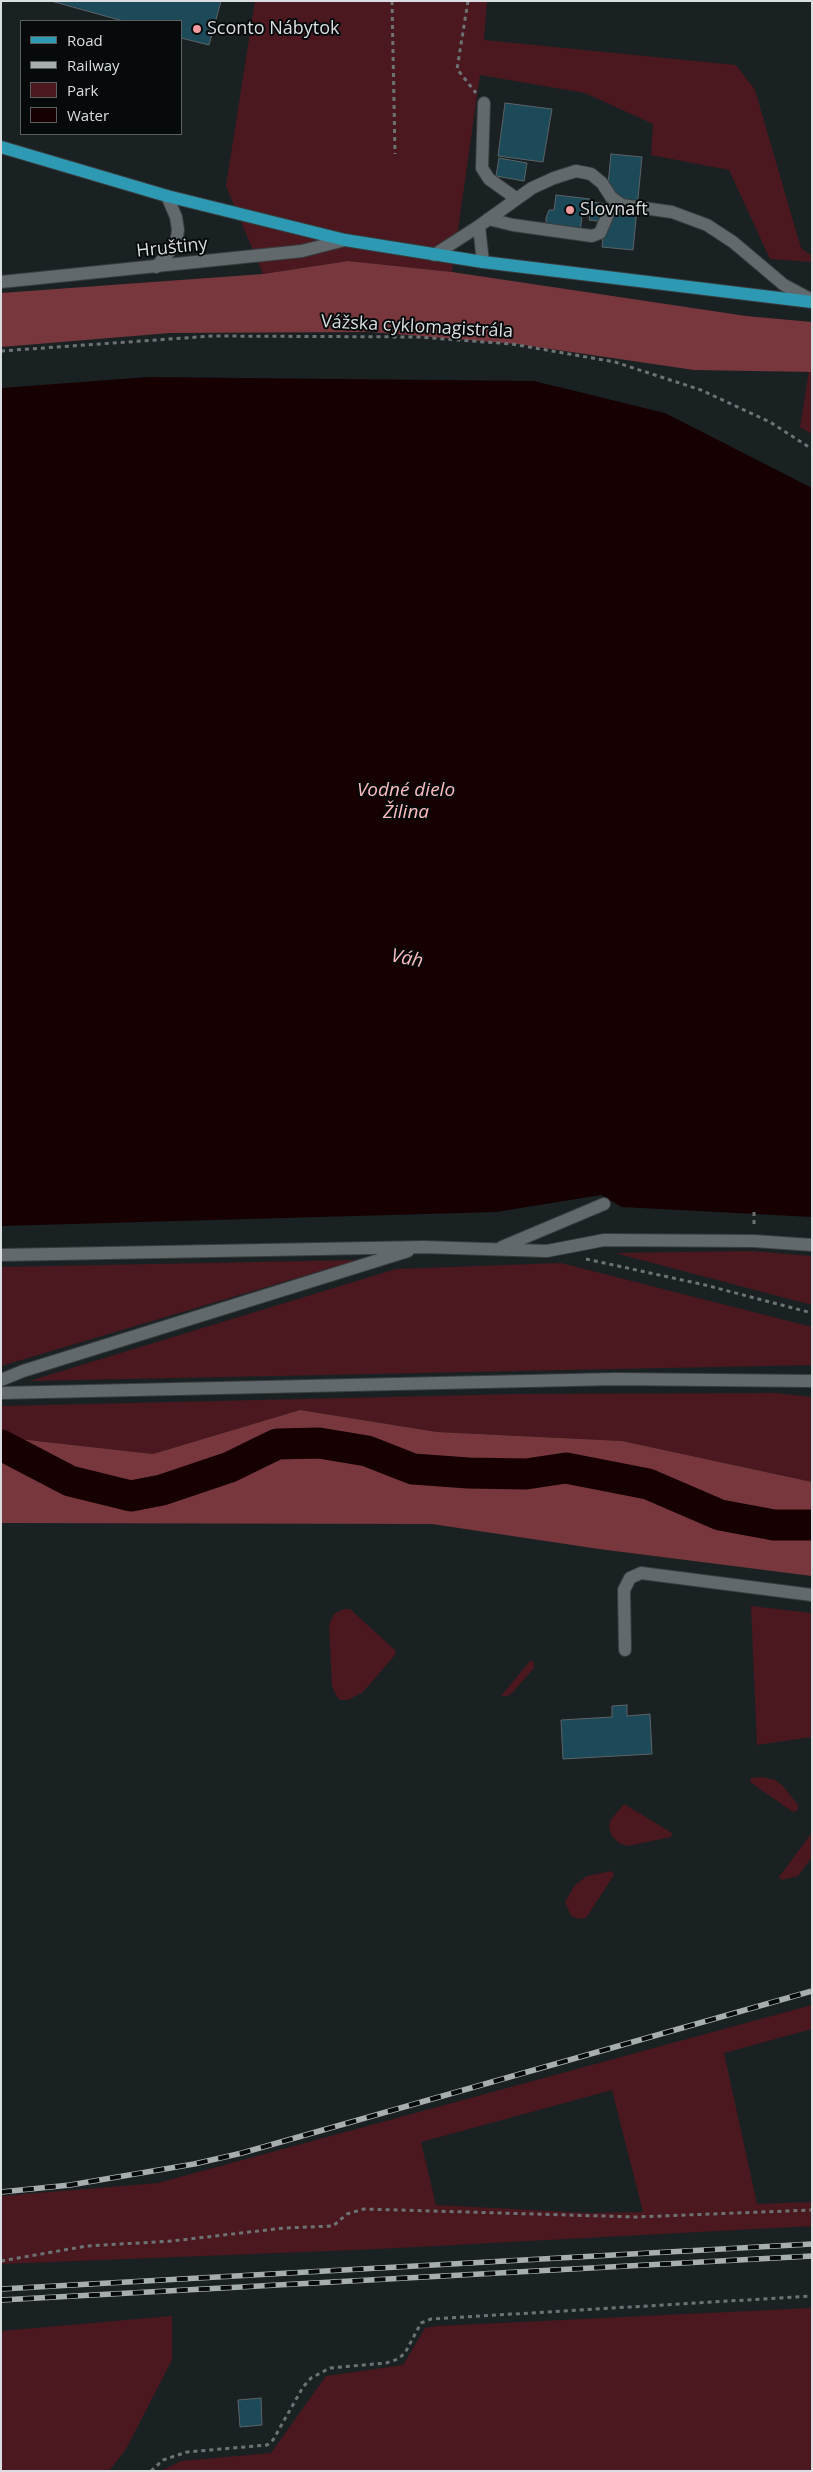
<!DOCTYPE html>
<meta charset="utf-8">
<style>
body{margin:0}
#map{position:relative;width:813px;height:2472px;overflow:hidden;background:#1a2123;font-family:"Open Sans",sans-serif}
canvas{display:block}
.frame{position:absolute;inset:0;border:2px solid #dadee0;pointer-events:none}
.legend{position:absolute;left:20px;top:20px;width:162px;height:115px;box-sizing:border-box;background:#070a0b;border:1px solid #5b5f60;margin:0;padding:6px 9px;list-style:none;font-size:15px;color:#dadee0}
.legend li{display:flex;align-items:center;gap:10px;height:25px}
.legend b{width:25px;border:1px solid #5b5f60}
</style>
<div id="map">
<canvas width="813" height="2472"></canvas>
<div class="frame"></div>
<ul class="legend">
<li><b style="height:6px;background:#2d99b3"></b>Road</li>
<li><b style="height:6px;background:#a8adaf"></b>Railway</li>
<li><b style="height:14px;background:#4b181f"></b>Park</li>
<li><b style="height:14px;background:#160002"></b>Water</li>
</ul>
</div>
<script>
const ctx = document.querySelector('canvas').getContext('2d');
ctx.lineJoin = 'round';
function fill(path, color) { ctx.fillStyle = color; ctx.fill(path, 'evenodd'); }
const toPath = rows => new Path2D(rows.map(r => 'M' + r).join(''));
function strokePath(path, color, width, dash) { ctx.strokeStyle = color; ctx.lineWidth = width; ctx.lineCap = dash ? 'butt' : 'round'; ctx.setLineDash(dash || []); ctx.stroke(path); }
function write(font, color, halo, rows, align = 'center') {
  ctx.font = font + ' "Open Sans",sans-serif'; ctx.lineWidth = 4; ctx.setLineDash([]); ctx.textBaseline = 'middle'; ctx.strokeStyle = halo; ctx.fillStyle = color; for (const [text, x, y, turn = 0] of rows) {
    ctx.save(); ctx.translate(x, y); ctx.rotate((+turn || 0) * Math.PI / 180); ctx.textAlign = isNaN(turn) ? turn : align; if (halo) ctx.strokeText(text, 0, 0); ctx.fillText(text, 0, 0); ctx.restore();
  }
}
fill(toPath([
 [255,1,487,1,484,40,736,65,755,90,801,248,812,256,812,262,770,259,729,170,651,155,653,124,585,93,480,75,452,272,348,261,263,274,226,186],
 [809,371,812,372,812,434,800,427],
 [751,1251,812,1256,812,1305,615,1253],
 [357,1260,1,1366,1,1267],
 [561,1263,812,1327,812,1365,29,1381,396,1269],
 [775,1393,812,1397,812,1482,622,1441,437,1432,300,1410,153,1454,1,1437,1,1406,517,1394],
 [751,1606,812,1613,812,1737,757,1745],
 [344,1609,350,1609,396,1651,395,1655,363,1692,348,1700,340,1700,336,1695,332,1686,329,1625,334,1614],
 [530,1661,534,1662,534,1668,512,1693,507,1696,501,1696],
 [763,1777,775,1780,783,1786,798,1805,798,1810,793,1812,750,1782,751,1778],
 [624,1804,672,1833,671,1837,628,1846,619,1843,612,1836,609,1827,610,1821],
 [811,1834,812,1857,798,1876,782,1880,779,1877],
 [612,1871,614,1875,586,1918,579,1919,571,1916,565,1902,575,1885,587,1876],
 [812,2005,812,2029,724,2053,757,2204,812,2202,812,2226,378,2249,1,2264,1,2196,158,2183],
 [612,2090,643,2212,589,2213,436,2205,421,2142],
 [812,2308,812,2471,161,2471,181,2461,271,2453,326,2376,403,2365,425,2328,437,2326],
 [172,2316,172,2360,126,2449,109,2471,1,2471,1,2331]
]), '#4b181f');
fill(toPath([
 [348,261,452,272,746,316,812,322,812,372,694,370,517,344,371,332,170,333,1,347,1,293,263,274],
 [300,1410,437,1432,622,1441,812,1482,812,1576,599,1549,432,1524,1,1523,1,1437,153,1454]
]), '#78373d');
fill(toPath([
 [149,377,534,381,665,413,812,488,812,1217,622,1207,601,1195,496,1212,1,1226,1,388]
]), '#160002');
strokePath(toPath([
 [1,1445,70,1481,131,1496,162,1490,230,1467,277,1444,319,1443,367,1451,413,1469,468,1473,526,1474,566,1468,648,1484,720,1515,774,1525,812,1525]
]), '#160002', 31);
const building = toPath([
 [51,1,221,1,209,45,181,38,181,21,123,21,51,1],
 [505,103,552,109,543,162,498,156,505,103],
 [611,154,642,157,633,250,602,247,611,154],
 [499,158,527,163,524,181,496,176,499,158],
 [556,195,590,199,591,209,587,217,582,216,580,233,546,228,546,218,549,210,554,210,556,195],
 [592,202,606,204,604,222,589,220,592,202],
 [627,1705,627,1716,650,1714,652,1754,563,1759,561,1720,612,1717,612,1706,627,1705],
 [261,2398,262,2425,240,2427,238,2400,261,2398]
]);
fill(building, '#1c4a58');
strokePath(building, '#5c6366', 1);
const minor = toPath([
 [484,103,482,168,489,179,517,199],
 [488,219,513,225,592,236,600,233,609,212,622,205,672,212,707,225,733,242,784,285,812,300],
 [434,255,479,226],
 [483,262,479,226,532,188,554,178,576,171,591,174,602,183,611,197,622,205],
 [156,267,176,244,178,230,176,217,167,196],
 [1,282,302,251,345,240],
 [502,1247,604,1204],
 [1,1255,423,1247,547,1251,604,1240,754,1241,812,1245],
 [1,1380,23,1371,408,1251],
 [1,1393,615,1379,812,1381],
 [625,1650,624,1590,630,1578,641,1573,812,1595]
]);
const major = toPath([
 [1,147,167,196,345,240,483,262,812,302]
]);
strokePath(minor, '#383d3f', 14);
strokePath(major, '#383d3f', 14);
strokePath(toPath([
 [392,1,395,154],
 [468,1,457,69,476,93],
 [1,351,212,336,418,337,512,344,615,362,701,390,770,422,812,449],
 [754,1212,754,1227],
 [586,1259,705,1285,812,1313],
 [1,2261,87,2246,172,2241,284,2228,333,2226,347,2214,364,2209,636,2217,812,2210],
 [151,2471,163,2460,187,2452,267,2445,273,2440,303,2387,311,2378,330,2368,386,2363,398,2359,405,2353,421,2323,431,2319,812,2296]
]), '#6d7375', 3, [4, 4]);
strokePath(minor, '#62696c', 12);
strokePath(major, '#2d99b3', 12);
const rail = toPath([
 [1,2192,70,2185,194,2164,242,2153,812,1991],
 [1,2289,812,2244],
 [1,2300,812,2256]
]);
strokePath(rail, '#a8adaf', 5.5);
strokePath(rail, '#070a0b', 4, [11]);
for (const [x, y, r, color] of [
 [197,29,5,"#f49aa1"],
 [570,210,5,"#f49aa1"]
]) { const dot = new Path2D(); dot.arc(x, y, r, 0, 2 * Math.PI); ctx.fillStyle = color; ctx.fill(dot); strokePath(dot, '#070a0b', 2); }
write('18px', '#dadee0', '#070a0b', [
 ["Sconto Nábytok",207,29],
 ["Slovnaft",580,210]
], 'left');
write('18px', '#dadee0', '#070a0b', [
 ["Hruštiny",172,248,-6],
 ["Vážska cyklomagistrála",417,327,3]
]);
write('italic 19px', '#fcbdc0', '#070a0b', [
 ["Vodné dielo",406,791],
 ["Žilina",406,813],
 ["Váh",407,959,11]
]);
</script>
